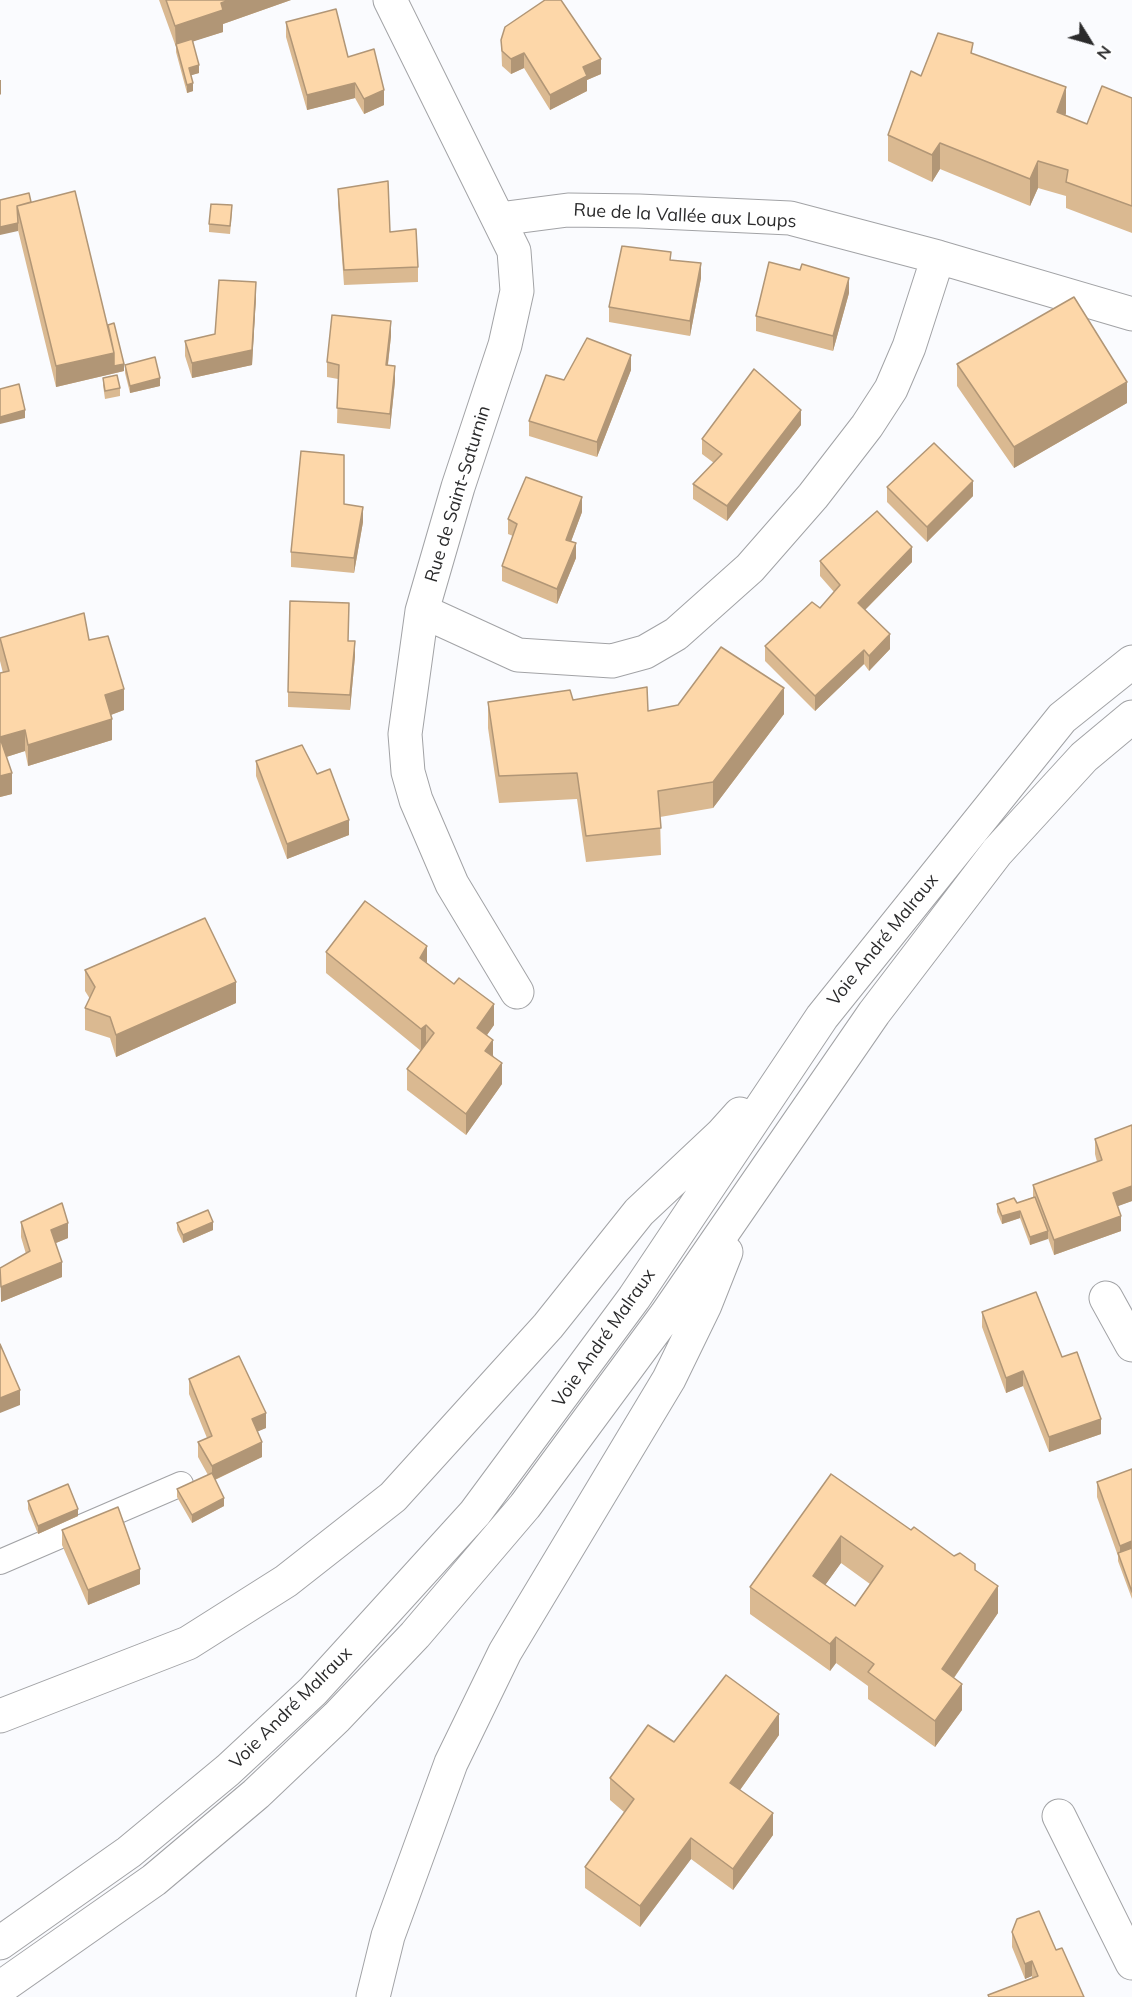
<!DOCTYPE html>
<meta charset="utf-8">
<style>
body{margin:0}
#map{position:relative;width:1132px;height:1997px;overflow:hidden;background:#fafbfe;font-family:Mulish,sans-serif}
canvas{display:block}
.north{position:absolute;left:1060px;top:12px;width:60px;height:60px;-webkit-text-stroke:4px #fff;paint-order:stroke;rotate:127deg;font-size:16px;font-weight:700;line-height:24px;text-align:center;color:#2b2b2c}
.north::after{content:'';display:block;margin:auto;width:21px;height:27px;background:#2b2b2c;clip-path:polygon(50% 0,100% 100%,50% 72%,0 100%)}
</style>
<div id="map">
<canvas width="1132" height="1997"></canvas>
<div class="north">N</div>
</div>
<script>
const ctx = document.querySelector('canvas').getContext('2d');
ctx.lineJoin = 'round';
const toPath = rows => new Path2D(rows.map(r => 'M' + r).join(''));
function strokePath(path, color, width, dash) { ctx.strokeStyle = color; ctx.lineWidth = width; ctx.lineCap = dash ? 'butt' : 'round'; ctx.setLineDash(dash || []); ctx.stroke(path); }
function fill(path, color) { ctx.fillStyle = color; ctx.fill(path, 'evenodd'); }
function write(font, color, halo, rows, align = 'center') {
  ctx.font = font + ' Mulish,sans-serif'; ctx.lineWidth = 5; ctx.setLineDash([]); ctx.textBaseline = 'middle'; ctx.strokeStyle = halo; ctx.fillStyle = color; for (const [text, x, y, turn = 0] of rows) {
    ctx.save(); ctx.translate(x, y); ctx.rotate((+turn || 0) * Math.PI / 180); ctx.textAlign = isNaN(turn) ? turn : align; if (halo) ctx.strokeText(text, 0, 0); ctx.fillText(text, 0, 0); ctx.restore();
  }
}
const service = toPath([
 [0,1562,181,1484]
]);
const minor = toPath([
 [390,0,514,251,517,291,505,345,458,487,422,611,405,734,408,772,416,800,452,884,517,992],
 [499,219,568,210,639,211,790,218,938,257,1132,314],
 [422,611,518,655,612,661,645,652,676,634,750,568,813,496,867,426,891,389,909,347,938,257],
 [1106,1298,1132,1345],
 [1059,1816,1132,1963]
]);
const secondary = toPath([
 [0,1716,188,1643,286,1581,393,1497,548,1326,639,1212,722,1134,740,1114],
 [0,1943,129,1852,228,1770,313,1691,475,1513,634,1298,822,1017,1062,718,1132,662],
 [0,1988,154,1880,256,1794,337,1717,415,1635,525,1506,666,1315,874,1013,997,852,1084,757,1132,717],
 [373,1997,388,1936,451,1763,505,1652,669,1379,705,1305,726,1252]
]);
strokePath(service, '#a2a3a6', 26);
strokePath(minor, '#a2a3a6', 35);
strokePath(secondary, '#a2a3a6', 35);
strokePath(service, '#fff', 24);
strokePath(minor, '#fff', 33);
strokePath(secondary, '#fff', 33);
fill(toPath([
 [159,0,291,0,223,24,223,32,193,41,199,73,191,75,193,91,187,93,176,52,176,47],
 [286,22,348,57,384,105,364,114,355,98,307,110,286,37],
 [501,40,601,74,587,80,587,91,550,110,524,68,511,74,502,66],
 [973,54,1066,113,1065,116,1087,124,1132,98,1132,233,1066,208,1066,196,1038,188,1030,206,940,169,932,182,888,161,888,135,921,76],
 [338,189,418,267,418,282,344,285,338,204],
 [0,200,31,202,108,325,124,371,56,387,18,230],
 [232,213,230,234,209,232,209,224],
 [671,260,701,278,690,336,609,322,609,307],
 [849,293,833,351,756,331,756,316],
 [256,297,252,365,192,378,185,356,185,341,215,334],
 [391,336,388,365,395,381,390,429,337,423,338,379,327,377,327,362],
 [957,364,1127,403,1014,468,957,386],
 [125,365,160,386,130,393,125,373],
 [631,370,597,457,529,436,529,421,564,380],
 [103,378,120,388,120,396,105,399,103,385],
 [801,425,727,521,693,499,693,484,714,463,702,454,702,439],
 [887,487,973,496,927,542,887,502],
 [344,504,363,522,354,573,291,567,291,552],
 [582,512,571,541,576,558,557,604,502,581,502,566,513,536,508,534,508,519],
 [820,561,912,562,865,610,890,649,869,671,864,664,815,711,765,661,765,646,820,608,834,592,820,576],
 [0,638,89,640,124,710,111,715,112,740,28,766,25,751,6,757,12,794,0,797,3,673,0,661],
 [355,656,350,710,288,707,288,692],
 [573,700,648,711,784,714,713,808,660,817,661,855,586,862,577,799,499,803,488,728,488,702],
 [256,761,349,835,287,859,256,776],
 [326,952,427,963,494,1025,487,1035,502,1084,466,1135,407,1090,407,1069,421,1051,326,973],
 [85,970,236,1003,116,1057,110,1038,85,1030,85,1008,90,999,85,991],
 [1132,1125,1132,1201,1117,1206,1121,1231,1054,1255,1048,1238,1030,1245,1020,1218,1002,1224,997,1212,997,1204,1017,1203,1033,1197,1033,1185,1097,1162,1095,1154,1095,1139],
 [21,1222,68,1238,56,1243,62,1277,1,1302,0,1268,26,1254,21,1237],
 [177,1223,213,1230,183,1243,177,1230],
 [982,1312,1062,1357,1101,1434,1049,1452,1023,1386,1006,1393,982,1327],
 [189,1379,266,1428,257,1431,262,1457,215,1480,224,1506,192,1523,177,1497,177,1489,208,1475,198,1457,198,1442,207,1438,189,1394],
 [1132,1469,1132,1599,1118,1561,1118,1556,1097,1497,1097,1482],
 [831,1474,911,1530,975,1570,998,1613,954,1678,962,1710,935,1747,868,1699,868,1686,836,1663,830,1671,750,1614,750,1587],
 [841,1563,870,1584,855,1606,825,1585],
 [28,1501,78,1516,38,1534,28,1509],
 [62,1530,140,1584,88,1605,62,1545],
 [779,1735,740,1790,773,1835,733,1890,691,1859,640,1927,585,1888,585,1867,624,1812,610,1800,610,1778,674,1742],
 [1012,1932,1056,1950,1084,1997,988,1997,988,1995,1032,1978,1032,1976,1025,1979,1012,1947]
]), '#dab991');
fill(toPath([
 [229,0,291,0,223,24,223,32,176,47,176,44,176,47,175,26,221,3],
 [524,53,524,68,511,74,511,59],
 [601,59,601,74,587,80,587,91,550,110,550,95,583,67],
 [199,65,199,73,189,76,189,68],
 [0,80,1,80,1,94,0,95],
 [193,83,193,91,187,93,187,85],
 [355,83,355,98,307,110,307,95],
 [1066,87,1066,113,1057,139,1057,112],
 [384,90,384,105,364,114,364,99],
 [940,143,940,169,932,182,932,155],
 [1038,161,1038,188,1030,206,1030,179],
 [18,223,18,231,0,235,0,227],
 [701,263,701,278,690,336,690,321],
 [849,278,849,293,833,351,833,336],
 [256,282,256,297,252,365,192,378,192,363],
 [391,321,391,336,386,380,386,365],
 [114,353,124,364,124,371,56,387,56,366],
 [631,355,631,370,597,457,597,442],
 [395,366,395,381,390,429,390,414],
 [160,378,160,386,130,393,130,386],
 [1127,382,1127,403,1014,468,1014,447],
 [25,410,25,418,0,424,0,417],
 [801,410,801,425,727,521,727,506],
 [973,481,973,496,927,542,927,527],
 [582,497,582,512,566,555,566,540],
 [363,507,363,522,354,573,354,558],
 [576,543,576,558,557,604,557,589],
 [912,547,912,562,858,617,858,603],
 [890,634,890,649,869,671,869,656],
 [355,641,355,656,350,710,350,695],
 [864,650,864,664,815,711,815,696],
 [784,688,784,714,713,808,713,782],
 [124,689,124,710,105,717,105,695],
 [112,719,112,740,28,766,28,745],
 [25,730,25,751,0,759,0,737],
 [12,773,12,794,0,797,0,776],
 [349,820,349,835,287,859,287,844],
 [427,946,427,967,420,958],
 [236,982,236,1003,116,1057,116,1035],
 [494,1004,494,1025,477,1049,477,1028],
 [426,1025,426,1046,421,1051,421,1029],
 [493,1040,493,1061,485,1051],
 [502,1063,502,1084,466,1135,466,1114],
 [1132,1186,1132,1201,1113,1208,1113,1193],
 [1020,1211,1020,1218,1002,1224,1002,1216],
 [1121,1216,1121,1231,1054,1255,1054,1240],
 [213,1222,213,1230,183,1243,183,1235],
 [68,1223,68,1238,51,1245,51,1230],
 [1048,1231,1048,1239,1030,1245,1030,1237],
 [62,1262,62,1277,1,1302,1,1287],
 [1023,1371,1023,1386,1006,1393,1006,1378],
 [20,1390,20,1405,0,1413,0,1398],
 [266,1413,266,1428,252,1434,252,1419],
 [1101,1419,1101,1434,1049,1452,1049,1437],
 [262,1442,262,1457,212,1481,212,1466],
 [224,1498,224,1506,192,1523,192,1515],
 [78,1509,78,1516,38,1534,38,1526],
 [841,1536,841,1563,813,1602,813,1576],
 [1132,1541,1132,1556,1120,1558,1120,1546],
 [140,1569,140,1584,88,1605,88,1590],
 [998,1586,998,1613,942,1695,942,1669],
 [836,1637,836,1663,830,1671,830,1644],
 [962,1684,962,1710,935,1747,935,1721],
 [779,1714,779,1735,730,1804,730,1783],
 [773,1813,773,1835,733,1890,733,1869],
 [691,1838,691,1859,640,1927,640,1906],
 [1032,1961,1032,1976,1025,1979,1025,1964]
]), '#b19676');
const building = toPath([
 [166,0,229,0,221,3,223,10,175,26,166,0],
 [545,0,561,0,601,59,583,67,587,76,550,95,524,53,511,59,502,51,501,40,505,27,545,0],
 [336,9,348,57,374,49,384,90,364,99,355,83,307,95,286,22,336,9],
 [938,33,973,43,971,53,1066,87,1057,112,1087,124,1102,86,1132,98,1132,206,1066,182,1068,170,1038,161,1030,179,940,143,932,155,888,135,911,71,921,76,938,33],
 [192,39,199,65,189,68,193,83,187,85,176,44,192,39],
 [388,181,390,232,416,229,418,267,344,270,338,189,388,181],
 [75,191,114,353,56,366,17,206,75,191],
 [29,193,31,202,17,206,18,223,0,227,0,200,29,193],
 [211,204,232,205,230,226,209,224,211,204],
 [622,246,671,252,670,260,701,263,690,321,609,307,622,246],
 [769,262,800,270,802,264,849,278,833,336,756,316,769,262],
 [219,280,256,282,252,350,192,363,185,341,215,334,219,280],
 [1074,297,1127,382,1014,447,957,364,1074,297],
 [332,315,391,321,386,365,395,366,390,414,337,408,339,365,327,362,332,315],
 [114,323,124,364,114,366,114,353,108,325,114,323],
 [587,338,631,355,597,442,529,421,546,375,564,380,587,338],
 [155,357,160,378,130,386,125,365,155,357],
 [754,369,801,410,727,506,693,484,722,454,702,439,754,369],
 [117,375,120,388,105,391,103,378,117,375],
 [19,384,25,410,0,417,0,389,19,384],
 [934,443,973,481,927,527,887,487,934,443],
 [301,451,344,455,344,504,363,507,354,558,291,552,301,451],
 [526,477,582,497,566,540,576,543,557,589,502,566,517,524,508,519,526,477],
 [877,511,912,547,858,603,890,634,869,656,864,650,815,696,765,646,812,602,820,608,840,585,820,561,877,511],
 [290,601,349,603,348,641,355,641,350,695,288,692,290,601],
 [84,613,89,640,108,636,124,689,105,695,112,719,28,745,25,730,0,737,0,673,9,671,0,638,84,613],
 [721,647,784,688,713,782,658,791,661,828,586,836,577,773,499,776,488,702,570,690,573,700,647,687,648,711,678,705,721,647],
 [0,738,12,773,0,776,0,738],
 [302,745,317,774,330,769,349,820,287,844,256,761,302,745],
 [365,901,427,946,420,958,454,984,459,978,494,1004,477,1028,493,1040,485,1051,502,1063,466,1114,407,1069,434,1033,426,1025,421,1029,326,952,365,901],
 [205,918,236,982,116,1035,110,1017,85,1008,95,987,85,970,205,918],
 [1132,1125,1132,1186,1113,1193,1121,1216,1054,1240,1033,1185,1102,1160,1095,1139,1132,1125],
 [1035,1197,1048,1231,1030,1237,1020,1211,1002,1216,997,1204,1014,1198,1017,1203,1035,1197],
 [62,1203,68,1223,51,1230,62,1262,1,1287,0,1268,30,1251,21,1222,62,1203],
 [208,1210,213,1222,183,1235,177,1223,208,1210],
 [1036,1292,1062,1357,1077,1352,1101,1419,1049,1437,1023,1371,1006,1378,982,1312,1036,1292],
 [0,1344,20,1390,0,1398,0,1344],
 [239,1356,266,1413,252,1419,262,1442,212,1466,198,1442,212,1436,189,1379,239,1356],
 [1132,1469,1132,1541,1120,1546,1097,1482,1132,1469],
 [212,1473,224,1498,192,1515,177,1489,212,1473],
 [831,1474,911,1530,914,1527,954,1556,960,1553,975,1564,975,1570,998,1586,942,1669,962,1684,935,1721,868,1672,874,1664,836,1637,830,1644,750,1587,831,1474],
 [841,1536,883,1566,855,1606,813,1576,841,1536],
 [68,1484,78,1509,38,1526,28,1501,68,1484],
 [118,1507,140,1569,88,1590,62,1530,118,1507],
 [1132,1548,1132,1592,1118,1553,1132,1548],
 [726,1675,779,1714,730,1783,773,1813,733,1869,691,1838,640,1906,585,1867,634,1799,610,1778,648,1725,674,1742,726,1675],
 [1039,1911,1056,1950,1062,1948,1084,1997,989,1997,988,1995,1038,1976,1032,1961,1025,1964,1012,1932,1017,1919,1039,1911]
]);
fill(building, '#fdd7a9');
strokePath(building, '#b19676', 1.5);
write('18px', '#2b2b2c', '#fff', [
 ["Rue de la Vallée aux Loups",685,216,3],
 ["Rue de Saint-Saturnin",458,494,-73],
 ["Voie André Malraux",883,940,-51],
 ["Voie André Malraux",604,1338,-55],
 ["Voie André Malraux",291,1708,-45]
]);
</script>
